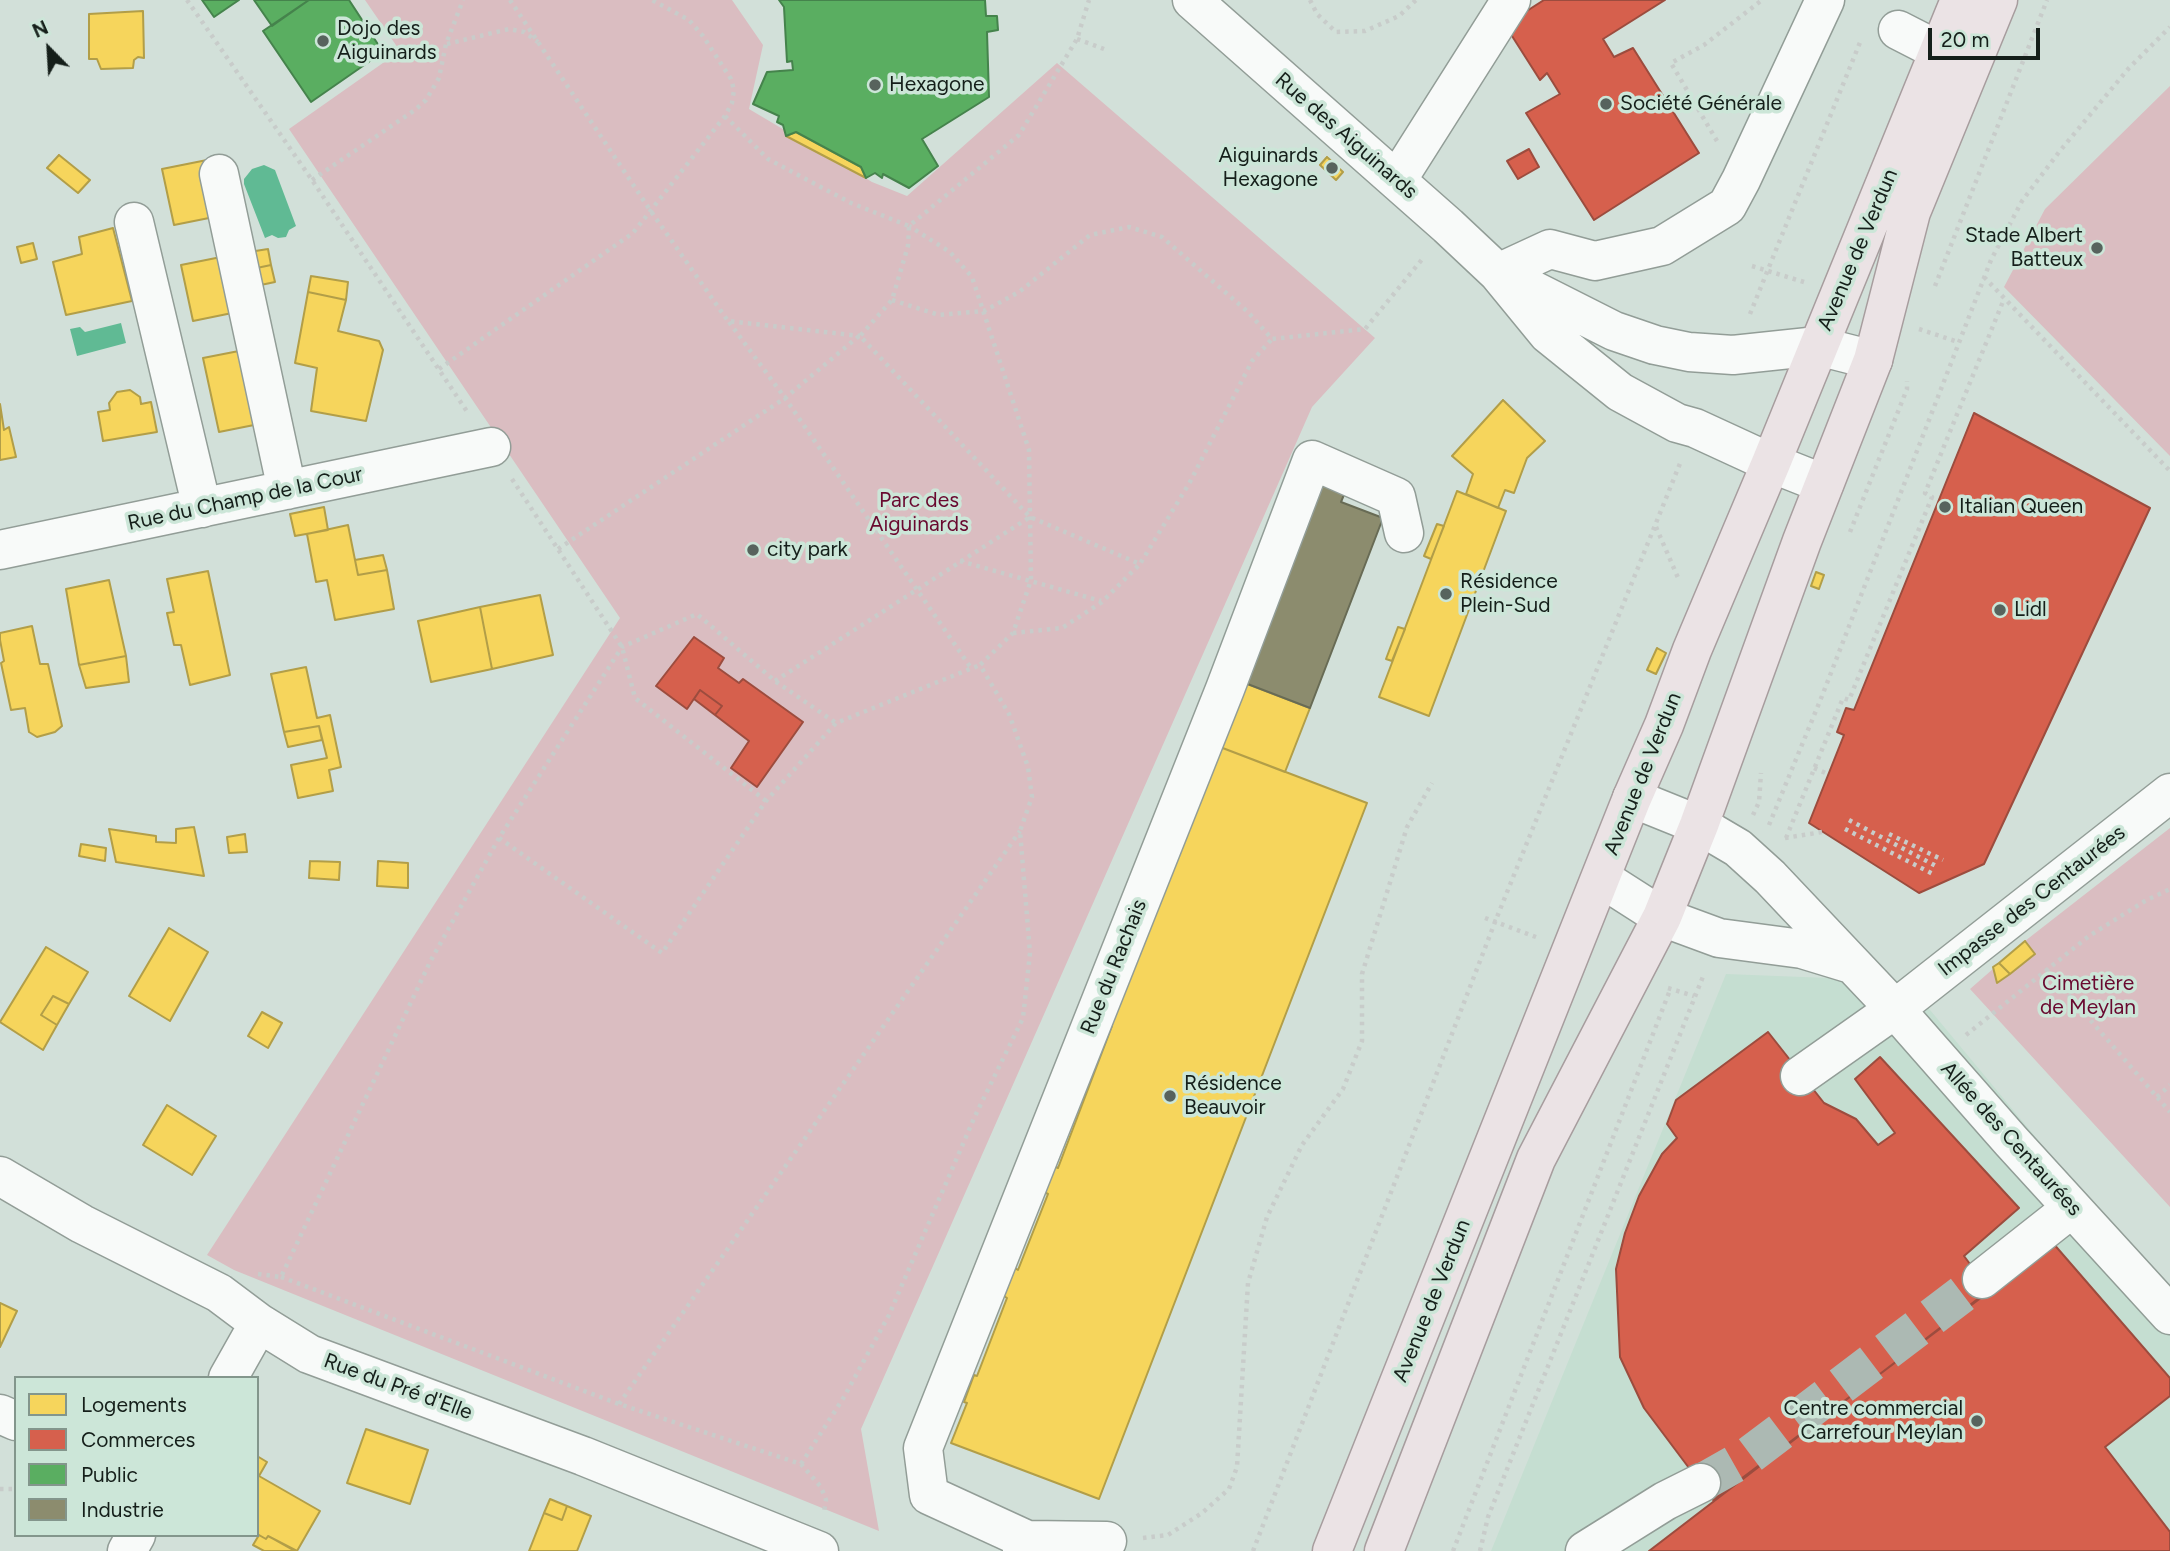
<!DOCTYPE html>
<meta charset="utf-8">
<style>
body{margin:0}
#map{position:relative;width:2170px;height:1551px;overflow:hidden;background:#d2e0d9;font-family:Figtree,sans-serif}
canvas{display:block}
.legend{position:absolute;left:14px;top:1376px;width:245px;height:161px;box-sizing:border-box;background:#cce6d8;border:2px solid #83968c;margin:0;padding:9px 12px;list-style:none;font-size:21px;color:#151f1a}
.legend li{display:flex;align-items:center;gap:14px;height:35px}
.legend b{width:35px;border:2px solid #83968c}
.north{position:absolute;left:14px;top:14px;width:70px;height:70px;-webkit-text-stroke:5px #cce6d8;paint-order:stroke;rotate:336deg;font-size:19px;font-weight:700;line-height:28px;text-align:center;color:#151f1a}
.north::after{content:'';display:block;margin:auto;width:24px;height:32px;background:#151f1a;clip-path:polygon(50% 0,100% 100%,50% 72%,0 100%)}
.scale{position:absolute;left:1928px;top:28px;width:112px;height:32px;box-sizing:border-box;border:4px solid #151f1a;border-top:0;padding-left:9px;font-size:21px;line-height:24px;white-space:nowrap;color:#151f1a;-webkit-text-stroke:5px #cce6d8;paint-order:stroke}
</style>
<div id="map">
<canvas width="2170" height="1551"></canvas>
<ul class="legend">
<li><b style="height:19px;background:#f6d55c"></b>Logements</li>
<li><b style="height:19px;background:#d6604d"></b>Commerces</li>
<li><b style="height:19px;background:#5aae61"></b>Public</li>
<li><b style="height:19px;background:#8c8c6e"></b>Industrie</li>
</ul>
<div class="north">N</div>
<div class="scale">20 m</div>
</div>
<script>
const ctx = document.querySelector('canvas').getContext('2d');
ctx.lineJoin = 'round';
function fill(path, color) { ctx.fillStyle = color; ctx.fill(path, 'evenodd'); }
const toPath = rows => new Path2D(rows.map(r => 'M' + r).join(''));
function strokePath(path, color, width, dash) { ctx.strokeStyle = color; ctx.lineWidth = width; ctx.lineCap = dash ? 'butt' : 'round'; ctx.setLineDash(dash || []); ctx.stroke(path); }
function write(font, color, halo, rows, align = 'center') {
  ctx.font = font + ' Figtree,sans-serif'; ctx.lineWidth = 7; ctx.setLineDash([]); ctx.textBaseline = 'middle'; ctx.strokeStyle = halo; ctx.fillStyle = color; for (const [text, x, y, turn = 0] of rows) {
    ctx.save(); ctx.translate(x, y); ctx.rotate((+turn || 0) * Math.PI / 180); ctx.textAlign = isNaN(turn) ? turn : align; if (halo) ctx.strokeText(text, 0, 0); ctx.fillText(text, 0, 0); ctx.restore();
  }
}
fill(toPath([
 [1726,974,1906,981,2170,1299,2170,1551,1491,1551]
]), '#c5ded1');
fill(toPath([
 [365,0,732,0,763,45,749,109,872,182,907,196,1057,63,1375,338,1312,407,861,1429,879,1531,234,1270,207,1255,620,618,289,129,400,51],
 [2170,86,2170,456,2004,287,2045,209],
 [2170,828,2170,1207,1970,989,2025,941]
]), '#dabdc1');
fill(toPath([
 [264,165,275,170,296,226,289,230,286,237,278,238,272,235,265,238,244,184,244,179,252,169],
 [121,323,126,343,77,356,70,329,80,327,85,332]
]), '#60ba94');
const homes = toPath([
 [143,11,144,58,138,57,134,60,133,68,101,69,97,59,89,59,89,14,143,11],
 [796,132,861,167,866,178,786,136,796,132],
 [59,155,90,180,78,193,47,168,59,155],
 [1327,157,1343,172,1336,180,1320,165,1327,157],
 [207,160,219,216,174,225,162,169,207,160],
 [113,228,132,301,66,315,53,262,82,254,79,237,113,228],
 [33,243,37,259,21,263,17,247,33,243],
 [268,249,271,265,252,269,249,252,268,249],
 [226,256,237,312,193,321,181,265,226,256],
 [271,265,275,282,256,286,252,269,271,265],
 [311,276,348,282,346,300,308,292,311,276],
 [308,292,346,300,338,331,379,341,383,350,366,421,311,411,317,368,295,363,308,292],
 [244,350,259,424,219,432,203,358,244,350],
 [130,390,140,397,141,404,151,402,157,432,103,441,98,412,110,410,109,403,117,392,130,390],
 [1503,400,1545,441,1527,458,1514,493,1505,490,1498,508,1466,494,1473,474,1452,456,1503,400],
 [0,404,4,430,9,427,16,457,0,460,0,404],
 [1457,491,1506,511,1429,716,1379,697,1457,491],
 [324,507,328,530,295,536,290,514,324,507],
 [1437,524,1444,526,1431,559,1424,556,1437,524],
 [348,525,358,575,387,570,394,609,335,620,327,580,316,582,307,534,348,525],
 [383,555,387,570,358,575,355,560,383,555],
 [208,571,230,675,190,685,181,645,174,645,167,613,174,612,167,579,208,571],
 [1816,572,1824,575,1819,589,1811,586,1816,572],
 [109,580,126,656,79,665,66,589,109,580],
 [540,595,553,655,492,669,480,607,540,595],
 [480,607,492,669,431,682,418,621,480,607],
 [32,626,40,664,48,664,62,726,55,732,37,737,29,732,25,708,11,710,1,663,4,661,0,640,0,633,32,626],
 [1398,627,1405,629,1392,661,1386,659,1398,627],
 [1657,648,1666,653,1656,674,1647,670,1657,648],
 [126,656,129,682,86,688,79,665,126,656],
 [306,667,317,718,330,715,341,767,329,770,333,791,298,798,291,765,327,758,319,726,284,732,271,674,306,667],
 [1245,683,1310,708,1285,772,1220,747,1245,683],
 [319,726,322,740,288,747,284,732,319,726],
 [1220,747,1367,803,1099,1499,951,1443,967,1403,964,1402,974,1375,977,1376,1007,1298,1004,1296,1015,1268,1018,1270,1048,1194,1044,1192,1054,1166,1058,1168,1112,1026,1109,1025,1220,747],
 [194,827,204,876,116,862,109,829,156,836,156,842,176,843,176,829,194,827],
 [245,834,247,852,229,853,227,837,245,834],
 [81,844,106,848,105,861,79,856,81,844],
 [310,861,340,862,339,880,309,878,310,861],
 [378,861,408,863,408,888,377,886,378,861],
 [169,928,208,952,170,1021,129,996,169,928],
 [2025,941,2035,954,2010,974,1999,963,2025,941],
 [46,947,88,972,69,1004,53,996,41,1015,57,1025,43,1050,0,1022,46,947],
 [1999,963,2010,974,1997,983,1993,967,1999,963],
 [53,996,69,1004,57,1025,41,1015,53,996],
 [262,1012,282,1023,268,1048,248,1036,262,1012],
 [167,1105,216,1136,192,1175,143,1145,167,1105],
 [0,1303,17,1311,0,1347,0,1303],
 [366,1429,428,1450,410,1504,347,1483,366,1429],
 [257,1456,267,1462,259,1476,320,1511,297,1551,268,1536,266,1539,257,1534,257,1456],
 [550,1499,567,1506,562,1520,544,1513,550,1499],
 [567,1506,591,1516,577,1551,529,1551,544,1513,562,1520,567,1506],
 [259,1535,266,1539,268,1536,295,1551,264,1551,253,1545,259,1535]
]);
fill(homes, '#f6d55c');
strokePath(homes, '#b29e48', 2);
const shops = toPath([
 [1544,0,1665,0,1603,39,1614,57,1633,48,1699,153,1594,220,1526,113,1560,94,1547,73,1540,80,1505,25,1544,0],
 [1529,149,1539,167,1518,179,1507,161,1529,149],
 [1974,413,2150,508,1984,864,1919,893,1809,823,1844,735,1837,732,1846,708,1854,710,1974,413],
 [694,637,724,658,718,668,739,683,743,679,803,722,757,787,731,768,749,741,715,715,722,706,700,690,687,709,656,686,694,637],
 [700,690,722,706,715,715,694,699,700,690],
 [1768,1032,1824,1103,1856,1119,1878,1145,1895,1133,1855,1079,1880,1057,2019,1208,1964,1256,1990,1291,1713,1500,1644,1408,1620,1357,1616,1269,1625,1233,1639,1196,1662,1154,1677,1138,1667,1124,1676,1100,1768,1032],
 [2052,1242,2170,1378,2170,1396,2105,1447,2170,1532,2170,1551,1649,1551,2052,1242]
]);
fill(shops, '#d6604d');
strokePath(shops, '#9c4c3e', 2);
const public = toPath([
 [202,0,239,0,214,17,202,0],
 [254,0,309,0,272,26,254,0],
 [309,0,349,0,383,52,311,102,263,31,309,0],
 [779,0,985,0,986,16,997,16,998,30,987,32,989,97,922,139,938,166,909,188,883,174,882,178,875,173,866,178,861,167,796,132,786,136,783,125,777,122,779,116,753,104,767,72,793,70,792,61,787,62,784,7,779,0]
]);
fill(public, '#5aae61');
strokePath(public, '#45834c', 2);
const industry = toPath([
 [1324,475,1348,485,1341,502,1383,518,1310,708,1245,683,1324,475]
]);
fill(industry, '#8c8c6e');
strokePath(industry, '#686b55', 2);
strokePath(toPath([
 [1701,1483,1747,1457,1982,1279]
]), '#acb9b3', 38, [38, 19]);
const minor = toPath([
 [1192,0,1448,226,1498,273,1548,334,1620,392,1677,423,1695,428,1771,463,1824,484],
 [1898,30,1939,51],
 [219,174,287,490],
 [1397,180,1511,0],
 [134,222,202,508],
 [1498,273,1550,249,1595,261,1662,246,1727,206,1741,180,1825,0],
 [1511,279,1614,331,1655,345,1689,352,1733,355,1818,346,1873,360],
 [0,550,491,447],
 [1632,798,1699,825,1738,848,1770,877,1895,1009,2011,1141,2170,1315],
 [1601,878,1662,917,1719,938,1802,949,1848,963],
 [1800,1076,1895,1009,2170,793],
 [0,1176,82,1224,219,1293,259,1323,309,1354,583,1456,819,1551],
 [1982,1279,2072,1208],
 [228,1378,259,1323],
 [0,1414,16,1421],
 [1027,1540,1107,1541],
 [127,1551,136,1535],
 [1022,1551,1027,1540,929,1495,923,1448,1225,689,1312,460,1396,497,1404,533],
 [1585,1551,1665,1501,1701,1483]
]);
const major = toPath([
 [1332,1551,1632,798,1664,725,1692,650,1771,463,1960,0],
 [1384,1551,1536,1159,1662,917,1699,825,1802,541,1873,360,1911,212,1998,0]
]);
strokePath(minor, '#929d97', 41);
strokePath(major, '#a79d9e', 41);
strokePath(toPath([
 [187,0,312,180,468,413],
 [510,0,650,210,728,321,860,336],
 [1310,0,1317,14,1336,32,1365,31,1399,16,1416,0],
 [1077,39,1104,49],
 [447,44,509,29,524,32,538,42],
 [725,116,768,159,851,203,909,226,1019,135,1077,39,1089,0],
 [1717,141,1671,63,1704,45,1762,0],
 [312,180,415,110,426,100,439,78,446,44,463,0],
 [909,227,908,246,892,300,860,336,1030,517,1140,564,1190,482,1252,361,1272,339],
 [1752,266,1804,282],
 [1984,277,2170,471],
 [1935,286,2047,0],
 [892,300,939,315,984,311,1019,292,1090,235,1129,227,1162,237,1248,312,1272,339,1365,329,1424,257],
 [1750,314,1861,40],
 [729,322,785,398,971,668],
 [1919,329,1958,342],
 [439,369,633,233,725,116,732,103,734,90,731,79,703,36,689,20,652,0],
 [512,479,622,647,635,698,766,801],
 [1656,527,1679,580],
 [1850,532,1907,389,1907,381],
 [558,549,785,398,859,336],
 [960,561,1101,601],
 [1013,633,1062,628,1102,602,1140,564],
 [775,681,1030,517],
 [1814,768,1828,774],
 [1753,815,1759,802,1761,773],
 [1849,820,1936,866],
 [1769,825,1822,696,1991,260,2022,201,2059,152,2129,68,2170,27],
 [1845,829,1935,875],
 [1889,834,1943,860],
 [499,838,662,953,766,801,836,723,980,665],
 [1785,838,1822,832],
 [1786,838,1843,698,1849,700,1932,497,1925,493,2004,299],
 [1485,918,1536,937],
 [2046,969,2170,1112],
 [1668,988,1694,996],
 [1966,1035,2089,936,2145,901,2170,889],
 [2157,1097,2170,1085],
 [258,1274,281,1277,430,962,499,838,622,647,697,614,775,681,836,723],
 [281,1277,619,1404,801,1464,821,1487,826,1500,824,1512],
 [619,1404,1020,831],
 [801,1464,844,1397,889,1315,975,1116,1023,1018,1030,953,1020,831,1032,797,1028,767,1009,714,980,665,1013,633,1031,580,1029,450,972,277,950,252,909,226],
 [0,1489,16,1489],
 [1143,1538,1168,1535,1202,1513,1229,1489,1237,1467,1248,1283,1267,1217,1302,1145,1343,1089,1362,1041,1362,974,1407,827,1432,783],
 [1253,1551,1495,922,1681,461],
 [1453,1551,1670,990],
 [1480,1551,1488,1517,1704,974]
]), '#c8ccca', 4.5, [3.5, 5]);
strokePath(minor, '#f8faf9', 38);
strokePath(major, '#ebe3e5', 38);
for (const [x, y, r, color] of [
 [323,41,7,"#57635d"],
 [875,85,7,"#57635d"],
 [1606,104,7,"#57635d"],
 [1332,168,7,"#57635d"],
 [2097,248,7,"#57635d"],
 [1945,507,7,"#57635d"],
 [753,550,7,"#57635d"],
 [1446,594,7,"#57635d"],
 [2000,610,7,"#57635d"],
 [1170,1096,7,"#57635d"],
 [1977,1421,7,"#57635d"]
]) { const dot = new Path2D(); dot.arc(x, y, r, 0, 2 * Math.PI); ctx.fillStyle = color; ctx.fill(dot); strokePath(dot, '#cce6d8', 2.5); }
write('21px', '#151f1a', '#cce6d8', [
 ["Dojo des",337,29],
 ["Aiguinards",337,53],
 ["Hexagone",889,85],
 ["Société Générale",1620,104],
 ["Aiguinards",1318,156,"right"],
 ["Hexagone",1318,180,"right"],
 ["Stade Albert",2083,236,"right"],
 ["Batteux",2083,260,"right"],
 ["Italian Queen",1959,507],
 ["city park",767,550],
 ["Résidence",1460,582],
 ["Plein-Sud",1460,606],
 ["Lidl",2014,610],
 ["Résidence",1184,1084],
 ["Beauvoir",1184,1108],
 ["Centre commercial",1963,1409,"right"],
 ["Carrefour Meylan",1963,1433,"right"]
], 'left');
write('21px', '#151f1a', '#cce6d8', [
 ["Rue des Aiguinards",1346,136,41],
 ["Avenue de Verdun",1858,250,-67],
 ["Rue du Champ de la Cour",245,499,-12],
 ["Avenue de Verdun",1643,774,-68],
 ["Impasse des Centaurées",2032,901,-38],
 ["Rue du Rachais",1114,967,-68],
 ["Allée des Centaurées",2011,1139,48],
 ["Avenue de Verdun",1432,1301,-68],
 ["Rue du Pré d'Elle",398,1387,20]
]);
write('21px', '#69092f', '#cce6d8', [
 ["Parc des",919,501],
 ["Aiguinards",919,525],
 ["Cimetière",2088,984],
 ["de Meylan",2088,1008]
]);
</script>
